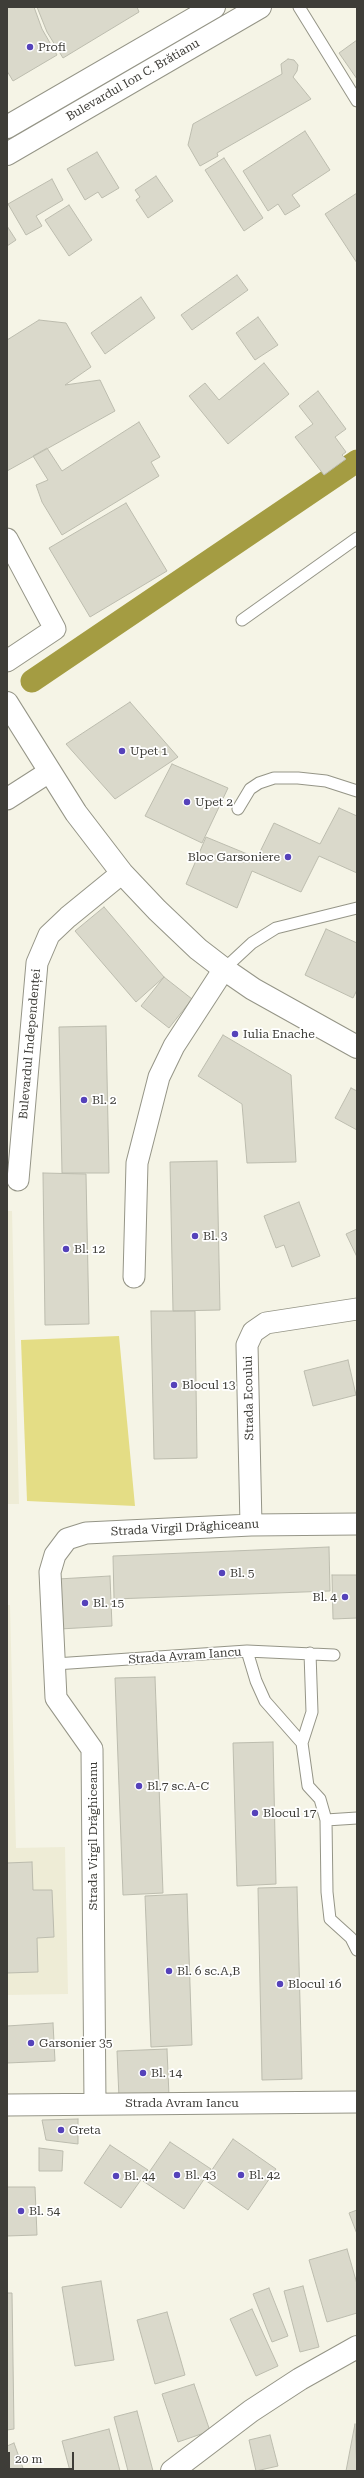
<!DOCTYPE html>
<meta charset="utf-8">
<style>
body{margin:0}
#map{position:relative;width:364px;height:2478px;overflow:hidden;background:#f5f4e6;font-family:"Roboto Serif",serif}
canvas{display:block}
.frame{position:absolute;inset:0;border:8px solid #3e3d38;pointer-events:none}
.scale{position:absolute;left:8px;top:2452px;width:66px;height:18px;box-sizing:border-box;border:2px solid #3e3d38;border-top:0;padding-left:5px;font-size:12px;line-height:14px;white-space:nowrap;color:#3e3d38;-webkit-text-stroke:3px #fff;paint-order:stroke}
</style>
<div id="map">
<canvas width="364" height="2478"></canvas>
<div class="frame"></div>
<div class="scale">20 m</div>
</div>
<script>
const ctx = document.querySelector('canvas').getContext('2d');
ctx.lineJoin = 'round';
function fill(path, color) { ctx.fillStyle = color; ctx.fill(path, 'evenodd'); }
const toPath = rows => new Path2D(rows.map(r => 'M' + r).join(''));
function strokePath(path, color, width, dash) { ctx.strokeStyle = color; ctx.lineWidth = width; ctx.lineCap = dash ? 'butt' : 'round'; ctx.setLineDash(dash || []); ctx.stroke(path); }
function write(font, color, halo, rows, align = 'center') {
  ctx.font = font + ' "Roboto Serif",serif'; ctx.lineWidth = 3.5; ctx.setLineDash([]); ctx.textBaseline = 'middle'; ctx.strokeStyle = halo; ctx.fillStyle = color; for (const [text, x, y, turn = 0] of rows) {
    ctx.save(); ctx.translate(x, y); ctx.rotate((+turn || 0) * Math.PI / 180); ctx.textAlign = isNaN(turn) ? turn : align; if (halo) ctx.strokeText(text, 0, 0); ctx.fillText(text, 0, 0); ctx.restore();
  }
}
fill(toPath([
 [7,1211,12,1211,19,1504,7,1504],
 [7,1605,10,1605,16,1848,65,1847,68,1994,7,1995]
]), '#eeecd6');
fill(toPath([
 [119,1336,135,1506,27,1501,21,1340]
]), '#e4dd85');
strokePath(toPath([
 [32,681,357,461]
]), '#a49c42', 23);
const building = toPath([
 [7,7,34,7,42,29,57,55,13,81,7,71,7,7],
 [37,7,137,7,139,12,63,58,47,32,37,7],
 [357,40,357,79,339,53,357,40],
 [288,59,294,60,298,65,297,71,293,77,311,99,217,153,218,156,200,166,188,145,193,124,282,74,281,64,288,59],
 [305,131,330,170,292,195,300,206,285,215,278,204,268,211,243,171,305,131],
 [97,152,119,188,102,198,98,192,85,200,67,169,97,152],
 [224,158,263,218,244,231,205,170,224,158],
 [156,176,173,201,148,218,136,200,140,197,135,190,156,176],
 [52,179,63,200,36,216,42,226,26,235,8,204,52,179],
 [357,193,357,263,325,214,357,193],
 [69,205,92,240,69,256,45,220,69,205],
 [7,226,16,240,7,246,7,226],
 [237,275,248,290,192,330,181,315,237,275],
 [141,297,155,318,105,354,91,333,141,297],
 [258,317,278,345,255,360,236,333,258,317],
 [39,320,66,323,91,367,65,385,100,380,115,411,7,471,7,340,39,320],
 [264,363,289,394,228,444,189,396,205,383,219,400,264,363],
 [318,391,346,429,335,437,346,452,342,455,346,459,324,475,295,437,313,424,299,406,318,391],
 [139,422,160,457,151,462,159,476,62,535,42,502,36,485,48,480,33,456,47,448,62,471,139,422],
 [126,503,167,571,90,617,49,548,126,503],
 [130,702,178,757,115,799,66,744,130,702],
 [172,764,228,788,202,843,145,816,172,764],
 [339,808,357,816,357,873,319,856,301,892,252,871,237,908,186,884,206,837,257,858,274,823,320,844,339,808],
 [104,907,164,977,136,1002,75,931,104,907],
 [326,929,357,943,357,990,353,998,305,975,326,929],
 [164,977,192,999,169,1028,141,1006,164,977],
 [106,1026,109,1173,62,1173,59,1027,106,1026],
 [223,1035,291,1075,296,1162,247,1163,242,1104,198,1076,223,1035],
 [351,1088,357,1091,357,1130,335,1118,351,1088],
 [217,1161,220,1310,173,1311,170,1162,217,1161],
 [43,1173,86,1174,89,1324,45,1325,43,1173],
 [299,1202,320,1256,292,1267,284,1245,276,1248,264,1216,299,1202],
 [357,1229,357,1257,346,1234,357,1229],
 [151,1311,195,1311,197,1458,154,1459,151,1311],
 [348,1360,356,1395,313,1406,304,1371,348,1360],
 [329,1547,330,1591,114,1599,113,1556,329,1547],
 [332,1575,357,1575,357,1618,333,1619,332,1575],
 [110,1576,112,1626,60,1629,58,1579,110,1576],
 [155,1677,163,1893,123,1895,115,1678,155,1677],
 [273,1742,276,1884,237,1886,233,1743,273,1742],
 [32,1862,33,1890,52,1890,54,1937,37,1938,38,1972,7,1973,7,1863,32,1862],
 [297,1887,302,2079,262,2080,258,1888,297,1887],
 [187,1894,192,2045,151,2047,145,1896,187,1894],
 [53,2023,55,2061,7,2063,7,2026,53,2023],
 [167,2049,169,2096,119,2098,117,2051,167,2049],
 [78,2119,78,2144,46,2140,42,2120,78,2119],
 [233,2139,276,2169,248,2210,205,2180,233,2139],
 [170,2142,211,2169,184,2209,143,2181,170,2142],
 [110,2145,148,2170,121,2208,84,2183,110,2145],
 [39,2148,63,2151,62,2171,39,2171,39,2148],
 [7,2187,35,2187,37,2235,7,2236,7,2187],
 [357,2210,357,2234,349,2213,357,2210],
 [347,2249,357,2284,357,2313,327,2322,309,2260,347,2249],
 [101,2281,114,2360,75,2366,62,2287,101,2281],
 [303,2286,319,2347,300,2352,284,2291,303,2286],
 [269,2288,288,2336,272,2342,253,2294,269,2288],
 [7,2293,12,2293,14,2429,7,2430,7,2293],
 [252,2309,278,2366,256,2376,230,2319,252,2309],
 [167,2312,185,2375,155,2384,137,2320,167,2312],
 [194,2384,210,2431,178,2442,162,2394,194,2384],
 [137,2411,153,2471,128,2471,114,2417,137,2411],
 [355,2424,357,2471,346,2471,355,2424],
 [109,2429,120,2471,70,2471,62,2441,109,2429],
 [270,2435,278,2466,256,2471,249,2440,270,2435],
 [14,2443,24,2471,7,2471,7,2446,14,2443]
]);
fill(building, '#dad9cb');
strokePath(building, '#bcbcae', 1);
const service = toPath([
 [299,7,357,101],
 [242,620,357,538],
 [238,809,250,789,259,783,274,778,298,778,326,781,357,791],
 [224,969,252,943,276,928,357,908],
 [247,1651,334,1655],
 [55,1664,247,1651,256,1681,265,1701,302,1743,308,1786,320,1799,326,1820,327,1892,330,1919,351,1938,357,1950],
 [302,1743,312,1712,310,1653],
 [326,1820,357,1818]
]);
const minor = toPath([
 [7,539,55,629,7,661],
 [7,799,49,772],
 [18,1180,37,963,49,935,68,917,122,873],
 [134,1277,137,1163,159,1077,174,1046,224,969],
 [251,1525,247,1345,253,1332,266,1323,357,1309],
 [95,2104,92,1749,56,1698,50,1572,55,1555,67,1539,86,1533,251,1525,357,1524],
 [7,2105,357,2102]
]);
const tertiary = toPath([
 [172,2471,251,2411,300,2379,357,2347]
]);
const secondary = toPath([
 [7,127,214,7],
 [7,154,260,7],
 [7,703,76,813,122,873,157,910,198,949,224,969,253,989,357,1047]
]);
strokePath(service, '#959587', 13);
strokePath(minor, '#959587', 23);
strokePath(tertiary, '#959587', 24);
strokePath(secondary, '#959587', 24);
strokePath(service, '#fff', 11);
strokePath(minor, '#fff', 21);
strokePath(tertiary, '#fff', 22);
strokePath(secondary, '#fff', 22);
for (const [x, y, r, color] of [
 [30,47,4,"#5542ba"],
 [122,751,4,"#5542ba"],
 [187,802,4,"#5542ba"],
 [288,857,4,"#5542ba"],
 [235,1034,4,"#5542ba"],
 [84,1100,4,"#5542ba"],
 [195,1236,4,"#5542ba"],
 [66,1249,4,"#5542ba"],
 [174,1385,4,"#5542ba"],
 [222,1573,4,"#5542ba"],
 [345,1597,4,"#5542ba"],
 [85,1603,4,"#5542ba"],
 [139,1786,4,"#5542ba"],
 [255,1813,4,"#5542ba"],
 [169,1971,4,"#5542ba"],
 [280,1984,4,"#5542ba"],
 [31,2043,4,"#5542ba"],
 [143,2073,4,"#5542ba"],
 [61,2130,4,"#5542ba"],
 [177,2175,4,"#5542ba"],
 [241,2175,4,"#5542ba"],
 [116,2176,4,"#5542ba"],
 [21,2211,4,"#5542ba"]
]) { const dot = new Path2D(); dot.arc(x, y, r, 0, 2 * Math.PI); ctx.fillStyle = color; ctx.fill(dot); strokePath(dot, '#fff', 1.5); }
write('12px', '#3e3d38', '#fff', [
 ["Profi",38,47],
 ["Upet 1",130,751],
 ["Upet 2",195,802],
 ["Bloc Garsoniere",280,857,"right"],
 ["Iulia Enache",243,1034],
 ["Bl. 2",92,1100],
 ["Bl. 3",203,1236],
 ["Bl. 12",74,1249],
 ["Blocul 13",182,1385],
 ["Bl. 5",230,1573],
 ["Bl. 4",337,1597,"right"],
 ["Bl. 15",93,1603],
 ["Bl.7 sc.A-C",147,1786],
 ["Blocul 17",263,1813],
 ["Bl. 6 sc.A,B",177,1971],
 ["Blocul 16",288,1984],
 ["Garsonier 35",39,2043],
 ["Bl. 14",151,2073],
 ["Greta",69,2130],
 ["Bl. 43",185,2175],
 ["Bl. 42",249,2175],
 ["Bl. 44",124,2176],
 ["Bl. 54",29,2211]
], 'left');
write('12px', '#3e3d38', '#fff', [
 ["Bulevardul Ion C. Brătianu",133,80,-30],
 ["Bulevardul Independenței",30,1044,-85],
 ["Strada Ecoului",249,1398,-91],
 ["Strada Virgil Drăghiceanu",185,1528,-3],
 ["Strada Avram Iancu",185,1656,-4],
 ["Strada Virgil Drăghiceanu",93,1836,-90],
 ["Strada Avram Iancu",182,2103]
]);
</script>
